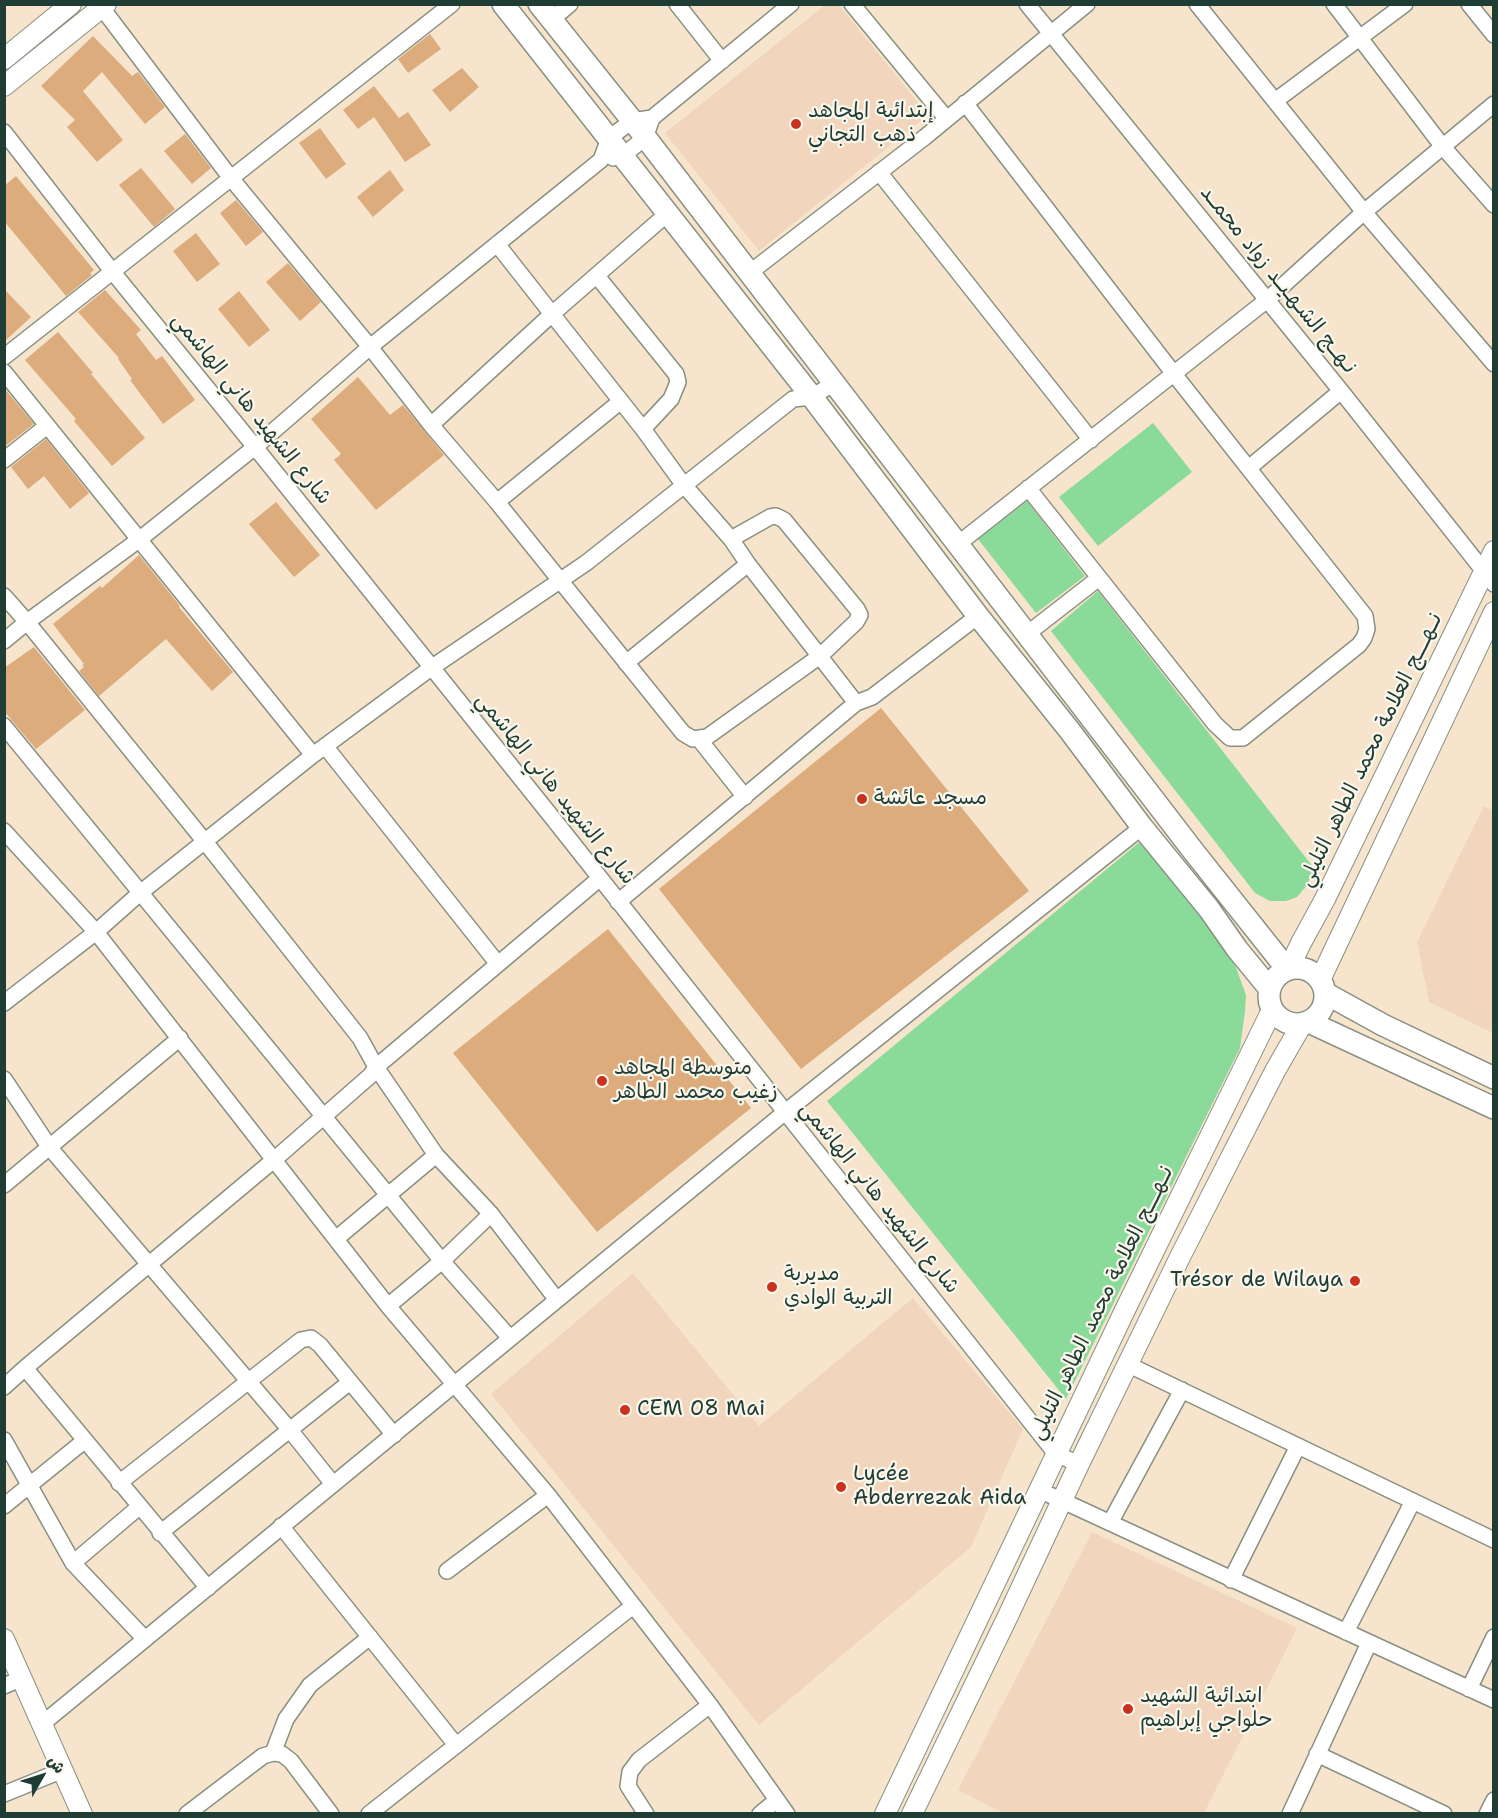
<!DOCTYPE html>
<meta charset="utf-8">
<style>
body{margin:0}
#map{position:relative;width:1498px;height:1818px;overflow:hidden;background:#f6e4cd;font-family:"Shantell Sans","Playpen Sans Arabic",sans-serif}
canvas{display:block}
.frame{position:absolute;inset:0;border:6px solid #1f3d34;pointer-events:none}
.north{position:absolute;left:12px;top:1746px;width:60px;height:60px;-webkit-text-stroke:4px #fbf7ec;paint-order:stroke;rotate:51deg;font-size:16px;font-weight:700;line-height:24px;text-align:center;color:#1f3d34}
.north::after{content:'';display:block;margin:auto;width:21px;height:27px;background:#1f3d34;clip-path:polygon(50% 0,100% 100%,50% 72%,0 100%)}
</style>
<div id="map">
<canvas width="1498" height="1818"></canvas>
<div class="frame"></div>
<div class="north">ش</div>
</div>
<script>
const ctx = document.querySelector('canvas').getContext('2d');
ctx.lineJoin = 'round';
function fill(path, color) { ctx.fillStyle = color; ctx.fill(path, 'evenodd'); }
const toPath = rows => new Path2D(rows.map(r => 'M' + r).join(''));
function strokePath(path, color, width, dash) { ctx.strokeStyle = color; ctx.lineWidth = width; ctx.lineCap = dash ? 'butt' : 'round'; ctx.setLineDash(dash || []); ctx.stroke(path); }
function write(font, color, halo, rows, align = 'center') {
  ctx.font = font + ' "Shantell Sans","Playpen Sans Arabic",sans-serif'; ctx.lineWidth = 4.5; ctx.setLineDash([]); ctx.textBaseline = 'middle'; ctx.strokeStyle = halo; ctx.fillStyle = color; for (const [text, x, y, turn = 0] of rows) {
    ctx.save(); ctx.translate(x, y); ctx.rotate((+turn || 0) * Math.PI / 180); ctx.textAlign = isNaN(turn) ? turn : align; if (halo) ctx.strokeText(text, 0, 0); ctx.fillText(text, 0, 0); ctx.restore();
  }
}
fill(toPath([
 [825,5,839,5,928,115,759,251,665,133],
 [1484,806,1494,811,1493,1033,1429,1002,1417,942],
 [633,1273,759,1426,913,1298,1023,1429,971,1547,759,1725,491,1394],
 [1092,1532,1297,1628,1204,1813,1003,1813,958,1790]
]), '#f2d5bd');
fill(toPath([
 [1153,423,1192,472,1098,546,1059,497],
 [1027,501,1085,576,1036,613,978,539],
 [1098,591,1313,867,1308,884,1297,897,1286,901,1270,901,1255,893,1051,631],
 [1142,840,1232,957,1246,995,1245,1011,1240,1048,1066,1399,827,1101]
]), '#8ada99');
fill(toPath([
 [430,34,441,49,408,73,398,59],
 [93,36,132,76,138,72,165,107,145,124,102,72,83,91,123,140,97,162,67,127,75,120,41,86],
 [462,68,479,87,450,112,432,90],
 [374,86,399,118,408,112,431,145,405,162,374,117,358,129,343,110],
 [320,128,346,164,326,179,299,143],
 [185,134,211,168,192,184,164,151],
 [141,168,175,209,154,227,119,185],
 [390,170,404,190,373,217,357,197],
 [16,176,94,270,90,273,92,275,66,296,4,221,4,186],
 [236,200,263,232,246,246,220,213],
 [196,233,220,264,197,282,173,251],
 [288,263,321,302,300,321,266,282],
 [4,289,31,317,4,342],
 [105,290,141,330,136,334,156,360,162,356,195,400,163,424,130,380,132,379,118,359,119,358,78,312],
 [239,291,270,330,249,347,218,309],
 [58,332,93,373,91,374,145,438,112,466,74,421,76,419,25,360],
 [358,377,390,415,403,405,444,455,376,510,334,460,341,454,311,419],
 [4,388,34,424,4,447],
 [46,439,89,493,70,509,44,476,28,489,11,467],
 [276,502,320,555,294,577,249,524],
 [139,555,180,606,179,607,233,672,212,691,166,639,99,696,79,671,84,667,82,665,84,664,53,624,100,586,102,588],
 [34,647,85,710,36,749,4,711,4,668],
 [881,708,1029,891,801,1069,659,889],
 [608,929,751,1108,597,1232,453,1053]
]), '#dcac7d');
const minor = toPath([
 [677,4,722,61],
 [852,4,946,118],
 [1027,4,1341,391,1494,584],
 [1197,4,1364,212,1494,364],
 [1334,4,1443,147,1494,205],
 [1469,4,1494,35],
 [102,8,230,177,370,347,431,425,497,502,683,733,693,739,707,737,820,656,856,622,860,615,857,609,784,520,776,516,770,517,731,539],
 [551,20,570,4],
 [1275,101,1405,4],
 [965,103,1174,374,1365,616,1367,629,1364,638,1359,645,1243,738,1230,738,1215,724,1028,488],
 [4,132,112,271,255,447,551,816,1056,1454,1079,1464],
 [613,158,622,156,645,138,652,118,791,4],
 [879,172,1091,440],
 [667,214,552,314,643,429,683,484,731,539,748,564,856,703,872,697,978,616],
 [748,274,925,137,1087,4],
 [597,276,676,374,678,382,671,399,643,429],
 [4,357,452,4],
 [4,372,313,755],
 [431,425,552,314,497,244],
 [4,460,47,426],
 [1250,467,1341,391],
 [497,502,621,401],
 [958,544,1267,300,1364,212,1494,104],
 [4,596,27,622,206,843,360,1038,376,1067,371,1075,275,1159,25,1368,4,1387],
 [1027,634,1099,578],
 [4,641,27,622,140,539,255,447,370,347,601,160,609,138,632,121,652,118],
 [626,663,748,564],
 [4,726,442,1261,510,1338],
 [699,739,745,797],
 [325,746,498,964],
 [4,831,96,932,388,1306,548,1495,710,1705,787,1814],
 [618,902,856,703],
 [4,1003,96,932,140,893,313,755,431,668,586,563,793,399,812,397,834,383],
 [4,1079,50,1148,290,1430,333,1484],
 [4,1185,180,1038],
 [337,1238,436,1155],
 [557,1300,491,1214,436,1155,376,1067,599,879],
 [388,1306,442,1261,491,1214],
 [1129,1365,1494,1540],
 [25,1368,208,1588],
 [4,1440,73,1563,145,1639],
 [119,1483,301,1340,311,1338,320,1345,394,1435],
 [1039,1490,1494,1700],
 [4,1506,84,1441],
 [1110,1523,1182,1390],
 [281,1526,456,1745],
 [160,1533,350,1382],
 [73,1563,139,1507],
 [447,1571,548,1495],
 [1231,1580,1298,1446],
 [1346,1632,1413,1501],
 [4,1686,22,1678],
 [1469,1689,1494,1637],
 [42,1724,784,1113,1142,827],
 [273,1753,286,1719,310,1685,370,1637],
 [1317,1754,1444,1814],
 [4,1794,63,1770],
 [187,1814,263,1756,273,1753,282,1754,291,1761,331,1814],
 [369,1814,633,1606],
 [646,1814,628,1786,630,1772,639,1760,710,1705],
 [760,1814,777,1800],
 [1290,1814,1369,1643],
 [1487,1814,1494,1800]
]);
const tertiary = toPath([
 [4,59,71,4],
 [4,86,106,4],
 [1289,968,1301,943,1325,899,1494,551],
 [1320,980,1494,612],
 [4,1639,82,1814],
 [885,1814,1125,1310,1272,1010],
 [912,1814,1008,1616,1079,1464,1181,1255,1275,1071,1302,1024]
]);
const secondary = toPath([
 [503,4,812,397,978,616,1070,731,1142,827,1209,909,1237,949,1269,988],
 [539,4,639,129,1194,852,1287,969],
 '1269 996a28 28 0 1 1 56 0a28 28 0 1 1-56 0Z',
 [1325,993,1383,1025,1494,1078],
 [1309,1022,1494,1108]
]);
strokePath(minor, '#8a9080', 18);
strokePath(tertiary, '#8a9080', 22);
strokePath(secondary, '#8a9080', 24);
strokePath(minor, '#fff', 15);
strokePath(tertiary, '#fff', 20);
strokePath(secondary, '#fff', 21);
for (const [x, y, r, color] of [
 [796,124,6,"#c8321e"],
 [862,799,6,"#c8321e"],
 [602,1081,6,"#c8321e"],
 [1355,1281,6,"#c8321e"],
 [772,1287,6,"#c8321e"],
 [625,1410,6,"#c8321e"],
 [841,1487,6,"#c8321e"],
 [1128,1709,6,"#c8321e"]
]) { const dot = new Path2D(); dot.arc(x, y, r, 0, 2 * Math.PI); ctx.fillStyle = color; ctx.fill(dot); strokePath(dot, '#fbf7ec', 2); }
write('21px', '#1f3d34', '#fbf7ec', [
 ["إبتدائية المجاهد",808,112],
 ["ذهب التجاني",808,136],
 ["مسجد عائشة",874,799],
 ["متوسطة المجاهد",614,1069],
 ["زغيب محمد الطاهر",614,1093],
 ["مديربة",784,1275],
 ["التربية الوادي",784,1299],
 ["Trésor de Wilaya",1343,1281,"right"],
 ["CEM 08 Mai",637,1410],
 ["Lycée",853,1475],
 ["Abderrezak Aida",853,1499],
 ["ابتدائية الشهيد",1140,1697],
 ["حلواجي إبراهيم",1140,1721]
], 'left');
write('21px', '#1f3d34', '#fbf7ec', [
 ["نـهــج الشـهـيــد زواد محمــد",1278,280,51],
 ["شارع الشهيد هاني الهاشمي",251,409,51],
 ["نــهــــج العلامة محمد الطاهر التليلي",1371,750,-64],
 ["شارع الشهيد هاني الهاشمي",555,789,51],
 ["شارع الشهيد هاني الهاشمي",879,1198,51],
 ["نــهــــج العلامة محمد الطاهر التليلي",1102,1303,-64]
]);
</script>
